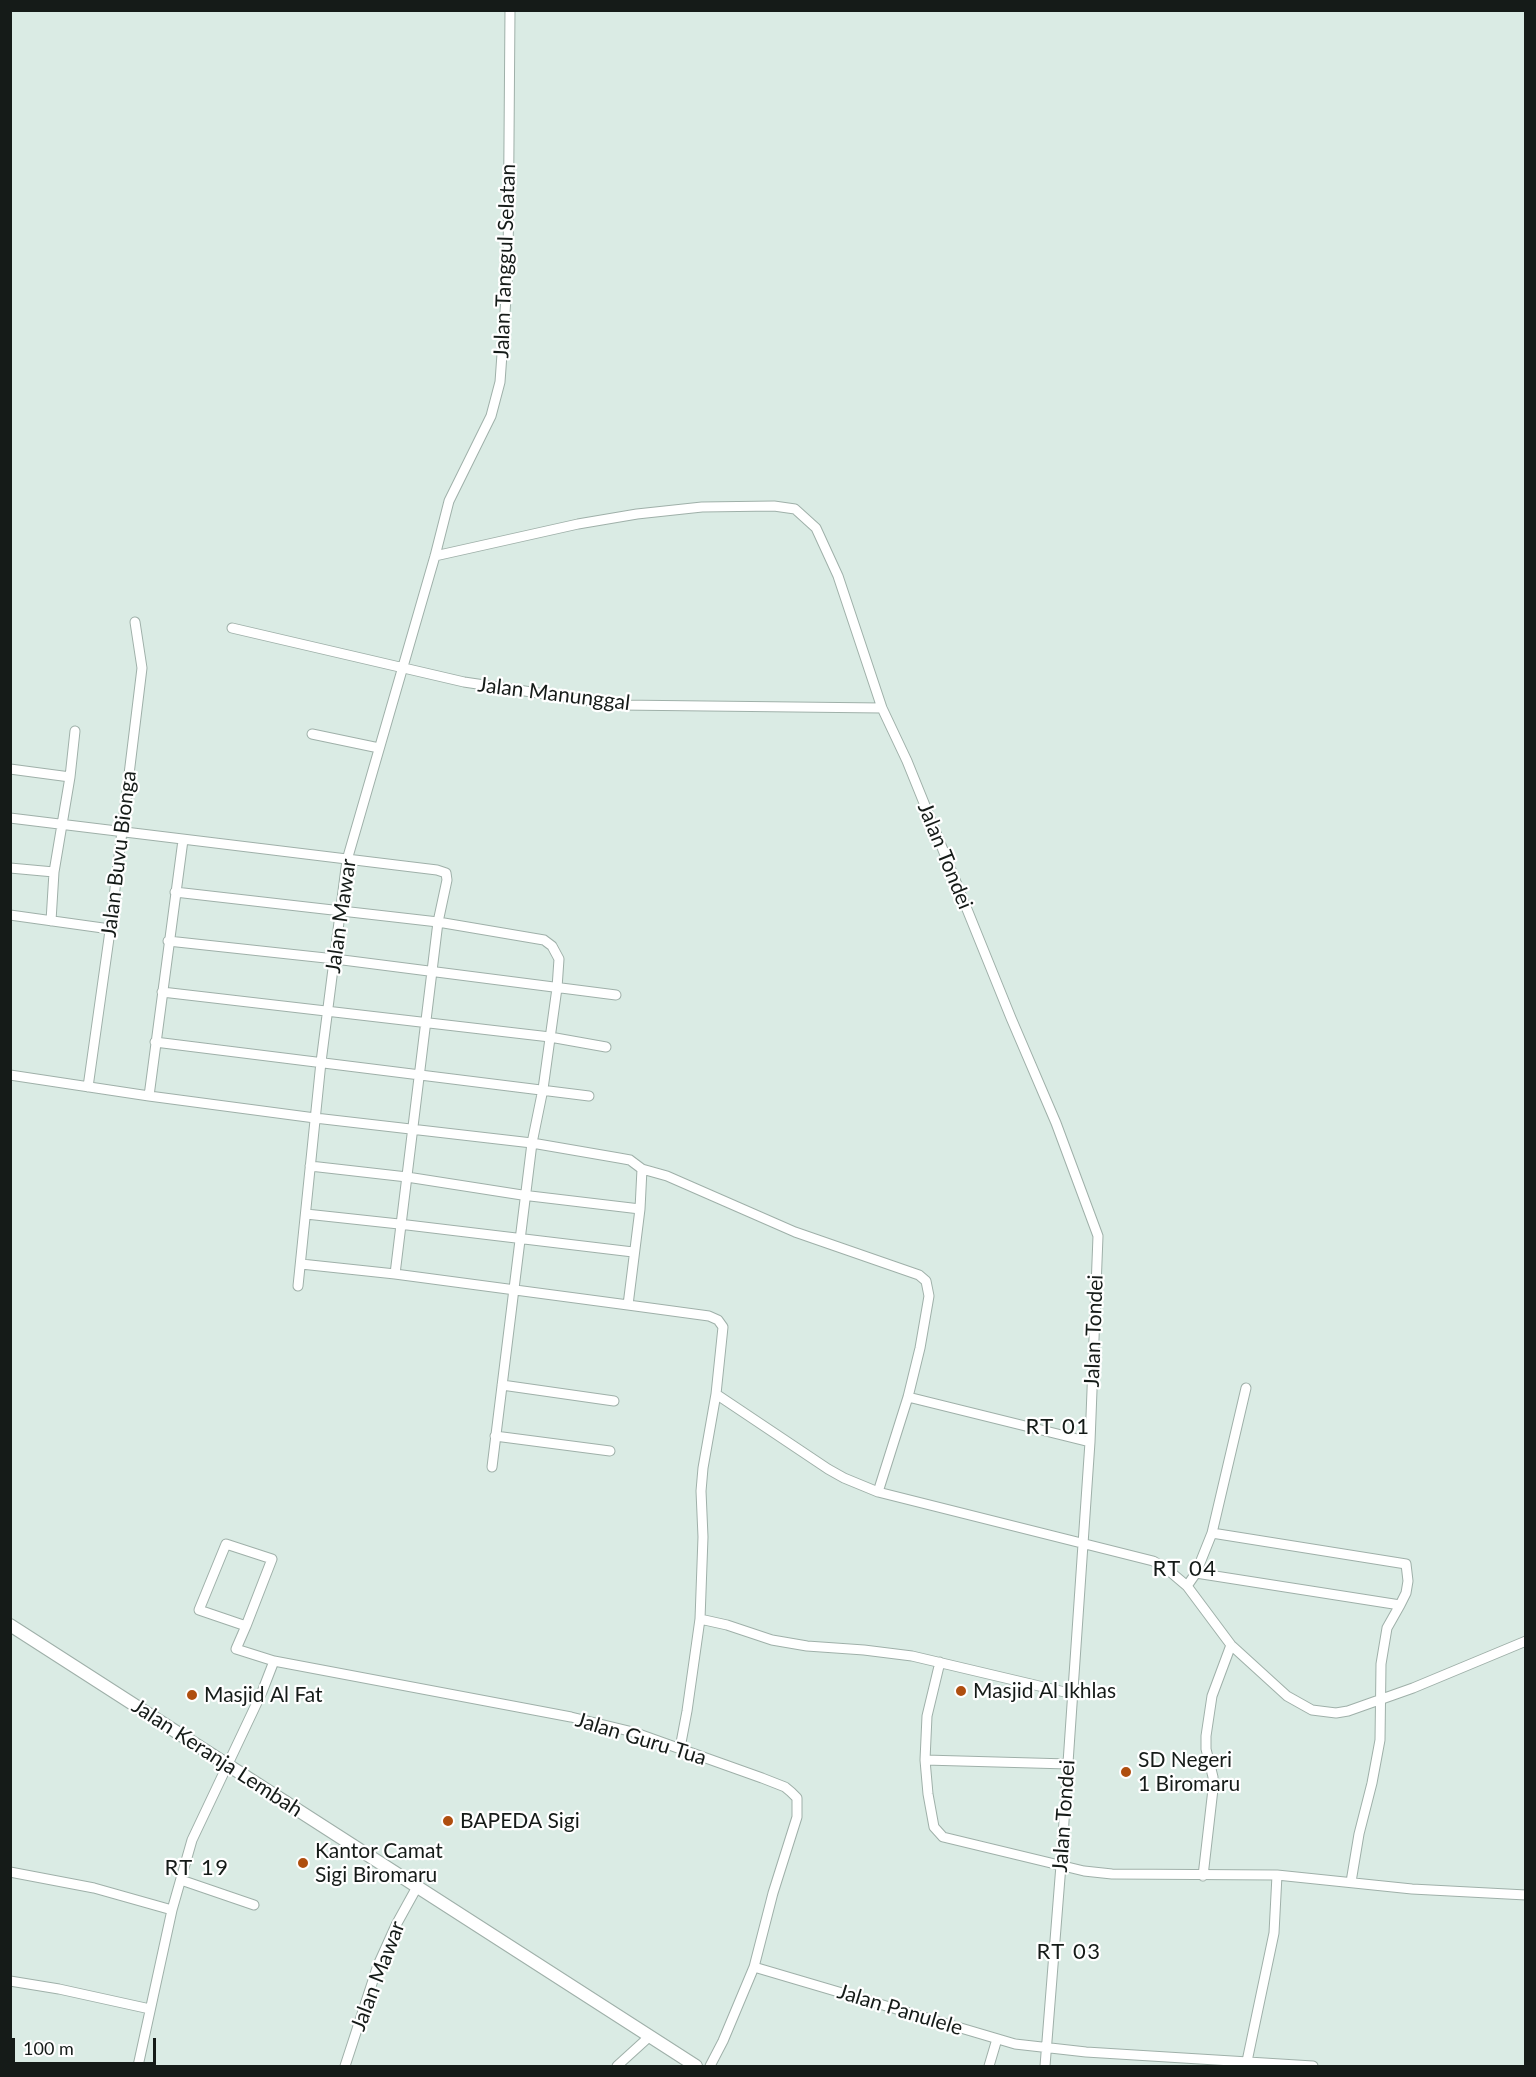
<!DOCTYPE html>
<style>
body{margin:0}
#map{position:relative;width:1536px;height:2077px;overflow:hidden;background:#daebe4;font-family:Lato,sans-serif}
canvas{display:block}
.frame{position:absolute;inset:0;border:12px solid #151b18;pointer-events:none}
.scale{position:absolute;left:12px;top:2038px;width:144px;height:27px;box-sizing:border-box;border:3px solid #151b18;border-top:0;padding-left:8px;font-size:18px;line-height:21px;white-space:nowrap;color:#151b18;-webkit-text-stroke:4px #fff;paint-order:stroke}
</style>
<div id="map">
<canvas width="1536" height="2077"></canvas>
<div class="frame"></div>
<div class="scale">100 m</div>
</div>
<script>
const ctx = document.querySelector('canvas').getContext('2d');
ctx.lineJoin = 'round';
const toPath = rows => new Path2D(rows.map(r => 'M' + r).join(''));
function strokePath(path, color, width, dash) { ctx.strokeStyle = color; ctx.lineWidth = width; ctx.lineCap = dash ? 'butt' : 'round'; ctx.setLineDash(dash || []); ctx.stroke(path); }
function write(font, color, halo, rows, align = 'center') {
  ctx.font = font + ' Lato,sans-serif'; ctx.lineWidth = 4.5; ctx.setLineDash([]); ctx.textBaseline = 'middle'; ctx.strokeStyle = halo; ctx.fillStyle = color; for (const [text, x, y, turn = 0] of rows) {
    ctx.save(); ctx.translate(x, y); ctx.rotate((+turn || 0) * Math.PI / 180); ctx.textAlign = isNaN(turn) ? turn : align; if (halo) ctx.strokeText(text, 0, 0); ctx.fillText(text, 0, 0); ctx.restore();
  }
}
const minor = toPath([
 [435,556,578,524,637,514,702,507,774,506,795,509,816,528,838,576,882,708,907,761,1011,1018,1056,1123,1098,1236,1090,1442,1061,1865,1045,2066],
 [232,628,464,682,619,705,882,708],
 [312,734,379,748],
 [10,769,70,777],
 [10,818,437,870,446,873,447,880,438,922,544,940,552,946,559,959,557,988,543,1089,532,1143,492,1467],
 [10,868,54,872],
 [175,892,438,922,395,1274,628,1305,640,1209,642,1169],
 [10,915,110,929],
 [51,921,54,872,70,777,75,731],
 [168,941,335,959,616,995],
 [162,992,550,1037,606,1047],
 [155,1042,589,1096],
 [10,1075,149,1096,315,1118,532,1143,619,1158,630,1160,642,1169,667,1176,795,1232,919,1275,926,1281,929,1296,920,1348,908,1397,878,1492,1153,1561,1167,1569,1187,1586,1231,1645,1287,1696,1312,1710,1336,1713,1348,1711,1413,1688,1526,1641],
 [88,1087,109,938,142,668,135,622],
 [149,1096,183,840],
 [310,1166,407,1177,522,1195,640,1209],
 [306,1214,399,1224,633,1252],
 [301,1264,395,1274],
 [298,1286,321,1062,347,860,435,556,449,501,491,416,500,382,508,270,510,10],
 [628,1305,709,1316,718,1320,723,1327,716,1394,703,1468,701,1491,703,1537,700,1619,687,1711,680,1748],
 [502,1385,614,1401],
 [716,1394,828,1469,844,1478,878,1492],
 [908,1397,1090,1442],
 [495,1436,610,1451],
 [1212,1533,1406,1564,1408,1581,1406,1593,1400,1605],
 [1196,1573,1400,1605,1387,1628,1381,1664,1380,1740,1372,1783,1359,1834,1351,1882],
 [1187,1586,1196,1573,1212,1533,1246,1388],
 [700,1619,727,1625,772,1640,807,1646,864,1650,912,1656,1073,1694],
 [246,1626,199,1610,226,1544,272,1559,246,1626,236,1649,274,1661],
 [940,1662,927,1716,925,1760,928,1794,934,1827,943,1837,1084,1871,1112,1874,1277,1875,1412,1889,1526,1895],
 [925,1760,1068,1764],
 [10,1872,94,1888,172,1910],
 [1203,1876,1213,1789,1213,1777,1206,1749,1206,1736,1212,1696,1231,1645],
 [181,1880,254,1905],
 [754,1967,1015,2044,1086,2052,1313,2066],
 [10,1981,59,1989,150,2009],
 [138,2066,172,1910,192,1840,262,1692,274,1661,571,1717,633,1732,762,1778,785,1787,791,1792,797,1798,797,1817,773,1893,754,1967,723,2041,710,2066],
 [345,2066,378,1965,396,1925,417,1887],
 [617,2066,650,2036],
 [989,2066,997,2039],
 [1246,2066,1274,1933,1277,1875]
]);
const major = toPath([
 [10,1625,696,2066]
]);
strokePath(minor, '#9fb0a9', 11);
strokePath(major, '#9fb0a9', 14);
strokePath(minor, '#fff', 9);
strokePath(major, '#fff', 12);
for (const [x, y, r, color] of [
 [961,1691,6,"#af4e0e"],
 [192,1695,6,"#af4e0e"],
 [1126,1772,6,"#af4e0e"],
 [448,1821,6,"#af4e0e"],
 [303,1863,6,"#af4e0e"]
]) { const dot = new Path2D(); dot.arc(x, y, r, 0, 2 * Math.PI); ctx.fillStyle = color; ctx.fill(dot); strokePath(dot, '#fff', 2); }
write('21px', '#151b18', '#fff', [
 ["Jalan Tanggul Selatan",505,261,-88],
 ["Jalan Manunggal",554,694,7],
 ["Jalan Buvu Bionga",119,854,-83],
 ["Jalan Tondei",945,856,68],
 ["Jalan Mawar",341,916,-82],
 ["Jalan Tondei",1094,1331,-88],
 ["Jalan Guru Tua",641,1739,17],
 ["Jalan Keranja Lembah",217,1758,33],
 ["Jalan Tondei",1064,1816,-86],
 ["Jalan Mawar",378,1976,-69],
 ["Jalan Panulele",900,2010,17]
]);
write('21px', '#151b18', '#fff', [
 ["Masjid Al Ikhlas",973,1691],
 ["Masjid Al Fat",204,1695],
 ["SD Negeri",1138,1760],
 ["1 Biromaru",1138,1784],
 ["BAPEDA Sigi",460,1821],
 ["Kantor Camat",315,1851],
 ["Sigi Biromaru",315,1875]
], 'left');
ctx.letterSpacing = '1.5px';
write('22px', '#151b18', '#fff', [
 ["RT 01",1058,1427],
 ["RT 04",1185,1569],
 ["RT 19",197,1868],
 ["RT 03",1069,1952]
]);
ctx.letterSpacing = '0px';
</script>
